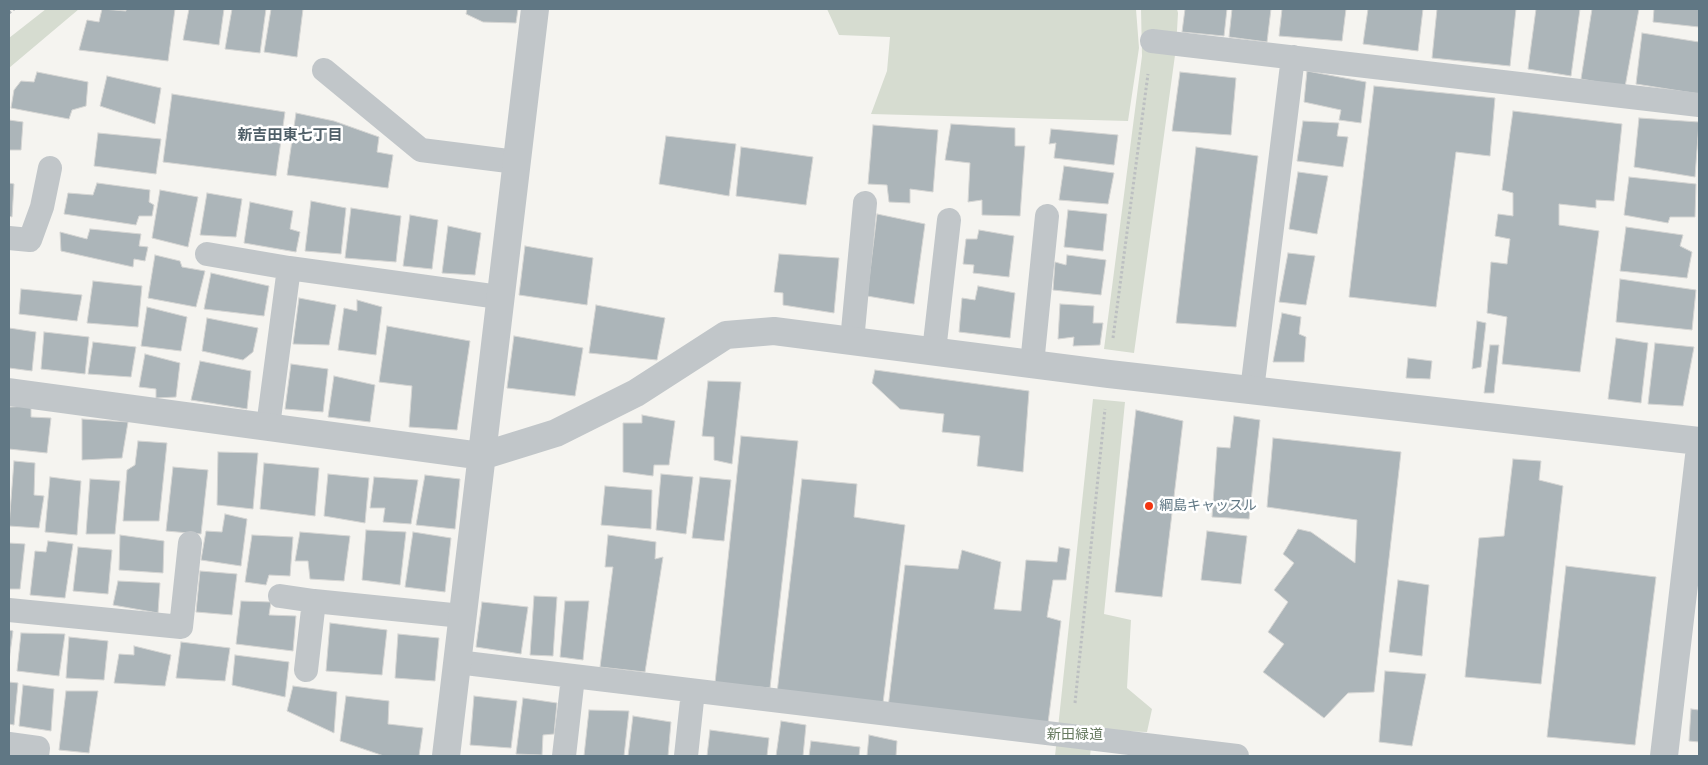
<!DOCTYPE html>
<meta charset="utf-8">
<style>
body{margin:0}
#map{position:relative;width:1708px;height:765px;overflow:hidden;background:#f5f4f0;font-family:"Work Sans",sans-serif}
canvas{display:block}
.frame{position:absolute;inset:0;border:10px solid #607784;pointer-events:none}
</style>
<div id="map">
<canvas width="1708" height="765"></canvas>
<div class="frame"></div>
</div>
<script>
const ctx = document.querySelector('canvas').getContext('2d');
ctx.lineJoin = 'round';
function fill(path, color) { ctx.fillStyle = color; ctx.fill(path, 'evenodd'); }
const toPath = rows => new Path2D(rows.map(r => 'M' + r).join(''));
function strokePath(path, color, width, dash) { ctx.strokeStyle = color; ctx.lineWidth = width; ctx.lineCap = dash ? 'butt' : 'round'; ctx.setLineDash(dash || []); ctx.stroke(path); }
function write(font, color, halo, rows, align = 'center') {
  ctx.font = font + ' "Work Sans","Noto Sans JP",sans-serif'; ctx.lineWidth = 5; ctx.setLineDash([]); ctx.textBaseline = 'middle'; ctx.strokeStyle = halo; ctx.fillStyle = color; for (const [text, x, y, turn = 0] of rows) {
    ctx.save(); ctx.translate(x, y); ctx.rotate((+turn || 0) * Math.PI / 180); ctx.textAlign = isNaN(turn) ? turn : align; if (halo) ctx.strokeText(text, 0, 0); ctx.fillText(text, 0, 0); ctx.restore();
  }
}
fill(toPath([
 [46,9,79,9,9,68,9,38],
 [827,9,1136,9,1139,48,1128,121,871,114,887,71,890,37,839,35],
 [1141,9,1177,9,1178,13,1176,48,1134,353,1104,349,1142,56],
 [1093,399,1125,402,1104,614,1131,620,1127,688,1152,709,1147,732,1093,730,1090,756,1055,756]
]), '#d6dcd0');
const building = toPath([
 [102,9,126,11,126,9,175,9,168,61,79,50,87,20,99,22,102,9],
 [189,9,224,9,219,45,183,40,189,9],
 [232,9,266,9,260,53,225,49,232,9],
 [271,9,303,9,297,57,264,52,271,9],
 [467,9,518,9,516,23,483,22,466,14,467,9],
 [1185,9,1227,9,1224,36,1182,32,1185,9],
 [1232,9,1271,9,1267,42,1229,37,1232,9],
 [1282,9,1346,9,1342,41,1279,36,1282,9],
 [1368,9,1423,9,1418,51,1363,44,1368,9],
 [1437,9,1516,9,1510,66,1432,58,1437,9],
 [1536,9,1580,9,1571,76,1528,69,1536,9],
 [1592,9,1639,9,1625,87,1581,79,1592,9],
 [1654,9,1699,9,1699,27,1653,22,1654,9],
 [1642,33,1699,42,1699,94,1636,84,1642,33],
 [1307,71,1366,82,1361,123,1339,120,1341,110,1304,102,1307,71],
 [37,72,88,82,86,106,72,110,69,119,11,108,14,90,21,81,34,82,37,72],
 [1180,72,1236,78,1231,135,1172,131,1180,72],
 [107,76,161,88,155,124,100,106,107,76],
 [1374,86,1495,98,1490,156,1456,152,1436,307,1349,297,1374,86],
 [172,94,285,112,276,176,163,162,172,94],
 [1513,111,1622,124,1614,201,1596,200,1596,208,1559,204,1559,225,1599,231,1580,372,1502,364,1507,317,1487,313,1491,262,1507,264,1510,239,1495,236,1498,214,1513,216,1513,193,1502,190,1513,111],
 [296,113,334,121,379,137,377,152,393,155,388,188,287,175,296,113],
 [1639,118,1699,122,1695,177,1634,167,1639,118],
 [9,120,23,122,21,150,9,150,9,120],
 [1303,121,1339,123,1337,136,1348,137,1343,167,1297,161,1303,121],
 [951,124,1015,128,1015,146,1025,146,1020,216,982,215,982,200,968,202,970,163,945,160,951,124],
 [873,125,938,130,933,192,910,189,910,203,889,202,887,185,868,184,873,125],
 [1051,129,1118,135,1114,165,1054,158,1056,143,1049,144,1051,129],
 [98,133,161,139,156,174,94,166,98,133],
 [666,136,736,144,729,196,659,184,666,136],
 [741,147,813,157,806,205,736,196,741,147],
 [1196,147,1258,156,1236,327,1176,323,1196,147],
 [1064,166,1114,173,1108,204,1059,200,1064,166],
 [1298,172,1328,176,1317,234,1289,229,1298,172],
 [1629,177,1696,184,1695,217,1670,217,1668,223,1624,215,1629,177],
 [9,183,14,184,12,217,9,216,9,183],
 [97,183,150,190,149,202,154,205,152,216,139,216,136,225,64,214,68,193,93,195,97,183],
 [160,190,198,197,188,247,152,238,160,190],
 [207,193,242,199,236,237,200,235,207,193],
 [311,201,346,208,341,254,305,251,311,201],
 [250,202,293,211,290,229,300,232,296,252,244,243,250,202],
 [351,208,401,216,396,262,345,258,351,208],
 [1068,210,1107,214,1103,251,1064,247,1068,210],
 [877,214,925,224,914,304,867,296,877,214],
 [410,215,438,220,432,269,403,266,410,215],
 [448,226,481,233,475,275,442,273,448,226],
 [1626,227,1683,235,1680,246,1692,252,1687,278,1620,271,1626,227],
 [90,229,141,234,139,246,148,247,145,261,134,259,133,267,61,251,60,232,87,239,90,229],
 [979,230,1014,236,1009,277,973,273,974,265,963,264,966,239,977,239,979,230],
 [525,246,593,258,587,305,519,295,525,246],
 [1288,253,1315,256,1306,305,1279,302,1288,253],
 [779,254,839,258,834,313,783,305,783,293,774,292,779,254],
 [155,255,180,261,182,267,205,271,196,307,148,298,155,255],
 [1067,255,1106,260,1101,295,1053,290,1055,262,1066,265,1067,255],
 [211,273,269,286,264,316,204,309,211,273],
 [1620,279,1696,290,1692,330,1616,322,1620,279],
 [93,281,142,286,138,327,87,323,93,281],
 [978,286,1015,293,1010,338,959,332,962,298,975,300,978,286],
 [21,289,82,295,77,321,19,314,21,289],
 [299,298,336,305,329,345,293,344,299,298],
 [357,300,382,307,376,355,338,350,344,308,357,311,357,300],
 [1060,304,1094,306,1093,323,1103,323,1100,345,1073,346,1074,337,1058,339,1060,304],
 [596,305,665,318,657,360,589,353,596,305],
 [147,307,187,317,181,351,141,346,147,307],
 [1282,313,1301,317,1299,334,1306,337,1304,362,1273,362,1282,313],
 [207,318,258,328,253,352,243,360,202,351,207,318],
 [1477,321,1486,323,1481,367,1472,369,1477,321],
 [387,326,470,341,457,430,409,427,412,386,379,382,387,326],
 [9,328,36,332,32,371,9,368,9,328],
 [44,332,89,337,85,374,41,369,44,332],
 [514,336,583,348,575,396,507,388,514,336],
 [1616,338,1648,343,1641,403,1608,399,1616,338],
 [93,342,136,347,131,377,88,374,93,342],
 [1655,343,1694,347,1683,406,1648,404,1655,343],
 [1490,345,1499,345,1494,393,1484,393,1490,345],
 [145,354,180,363,176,397,156,398,156,389,139,387,145,354],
 [1408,358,1432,361,1430,379,1406,378,1408,358],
 [200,361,251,371,247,409,191,400,200,361],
 [291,364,328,369,323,412,285,409,291,364],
 [875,370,1029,391,1023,472,977,466,980,436,942,432,944,414,900,409,872,383,875,370],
 [334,376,375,385,370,422,328,417,334,376],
 [708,381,741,382,732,464,714,460,714,437,702,436,708,381],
 [31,406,31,417,51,418,47,453,9,449,9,407,31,406],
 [1136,410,1183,421,1162,597,1115,592,1136,410],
 [642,415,675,421,669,465,654,465,653,476,623,472,623,423,642,423,642,415],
 [1234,416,1260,420,1249,519,1212,517,1217,447,1230,448,1234,416],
 [82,419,128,422,122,458,82,460,82,419],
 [741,436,798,441,770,688,715,683,741,436],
 [1273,438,1401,452,1374,692,1348,693,1324,718,1263,672,1284,644,1268,632,1288,602,1274,590,1294,563,1283,554,1298,529,1311,532,1355,563,1357,520,1267,507,1273,438],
 [138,441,167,443,159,521,123,521,127,470,135,465,138,441],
 [218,452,258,453,253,509,217,505,218,452],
 [1513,459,1541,461,1539,480,1563,486,1541,684,1465,677,1479,538,1504,536,1513,459],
 [14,461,35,463,34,495,44,496,39,528,9,526,14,461],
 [264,463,319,468,315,516,260,509,264,463],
 [173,467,208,470,201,534,166,531,173,467],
 [328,474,369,478,365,523,324,516,328,474],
 [661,474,693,477,686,534,656,530,661,474],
 [425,475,460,479,455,529,416,525,425,475],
 [50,477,81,481,77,535,45,532,50,477],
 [374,477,418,480,411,524,383,522,385,508,370,508,374,477],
 [700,477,731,480,724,541,692,538,700,477],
 [90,479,120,481,115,534,86,534,90,479],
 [802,479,857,484,854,517,905,525,883,703,777,693,802,479],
 [605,486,652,490,651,529,601,525,605,486],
 [225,514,247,519,241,566,201,560,206,531,222,532,225,514],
 [366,530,406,532,400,585,362,580,366,530],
 [1207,531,1247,536,1241,584,1201,580,1207,531],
 [300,532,350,536,344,581,310,579,308,561,295,561,300,532],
 [413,532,451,538,445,592,405,587,413,532],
 [120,535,164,541,163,573,119,570,120,535],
 [252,535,293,537,290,576,269,575,266,585,245,582,252,535],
 [608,535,656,542,655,559,663,557,645,672,600,667,613,567,605,567,608,535],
 [48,541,73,544,65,598,30,595,35,551,46,552,48,541],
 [9,543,25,544,20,589,9,589,9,543],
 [78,547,112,550,108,594,73,591,78,547],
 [1059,547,1070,549,1066,580,1053,580,1047,617,1061,621,1048,723,888,708,905,565,958,569,962,550,1001,562,994,609,1021,611,1026,560,1057,562,1059,547],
 [1566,566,1656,577,1635,745,1547,737,1566,566],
 [200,571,237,574,232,615,196,612,200,571],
 [1398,580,1429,585,1422,656,1389,652,1398,580],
 [118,581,160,583,158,613,113,605,118,581],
 [534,596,557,597,553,656,530,655,534,596],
 [241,601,271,602,269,615,296,616,293,651,236,644,241,601],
 [565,601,589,601,583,660,560,657,565,601],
 [482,602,528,607,521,654,476,647,482,602],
 [330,623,387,630,382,675,326,671,330,623],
 [9,630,13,631,9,661,9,630],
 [21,633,65,634,59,676,17,671,21,633],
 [398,634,439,638,435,681,395,678,398,634],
 [69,637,108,641,104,680,66,678,69,637],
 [181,642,230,648,225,681,176,678,181,642],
 [134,646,171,655,165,686,114,683,119,654,134,655,134,646],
 [235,655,289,662,285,697,232,685,235,655],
 [1385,671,1426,674,1412,746,1379,742,1385,671],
 [9,682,18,683,14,725,9,724,9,682],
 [23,685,54,689,51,731,19,726,23,685],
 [293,686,337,692,334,733,287,711,293,686],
 [66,691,98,691,89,753,59,750,66,691],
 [346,696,389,701,388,724,423,728,419,756,384,756,340,741,346,696],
 [474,696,517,701,511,748,470,745,474,696],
 [523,698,557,703,554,734,543,735,542,755,516,754,523,698],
 [1691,709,1699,710,1699,742,1689,741,1691,709],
 [589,710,629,711,624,756,584,756,589,710],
 [633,716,671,722,668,756,628,756,633,716],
 [781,721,806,725,803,756,776,756,781,721],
 [710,730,769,738,767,756,707,756,710,730],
 [869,735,897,741,896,756,867,756,869,735],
 [811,741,860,747,859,756,809,756,811,741]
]);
fill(building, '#acb5b9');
strokePath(building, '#d5d5d3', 1);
strokePath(toPath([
 [9,13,14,9],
 [1113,338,1148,74],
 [1075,703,1105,409]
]), '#bcbfc1', 3, [2.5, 2.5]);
strokePath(toPath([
 [1152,41,1699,105],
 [324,70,421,150,516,162],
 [9,238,30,240,42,207,50,168],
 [207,254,289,268],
 [852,341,865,203],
 [934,351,949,220],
 [1032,364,1047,216],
 [1252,390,1293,57],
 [268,426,289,268,499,297],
 [280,596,314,601],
 [9,610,181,627,190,543],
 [457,662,1237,756],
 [306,670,314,601,462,616],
 [9,744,38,748,37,756],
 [564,756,573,677],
 [686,756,693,691]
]), '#c1c6c9', 24);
strokePath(toPath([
 [9,392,482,456,556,433,636,393,726,335,774,331,1109,374,1699,441],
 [446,756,535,9],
 [1664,756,1699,456]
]), '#c1c6c9', 28);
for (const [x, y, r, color] of [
 [1149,506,5,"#f33511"]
]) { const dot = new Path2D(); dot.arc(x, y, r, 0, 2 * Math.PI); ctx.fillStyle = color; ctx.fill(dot); strokePath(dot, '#fff', 2); }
write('14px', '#607784', '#fff', [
 ["綱島キャッスル",1159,506]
], 'left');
write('14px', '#677a60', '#fff', [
 ["新田緑道",1075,735]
]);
write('bold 15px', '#4f5f68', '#fff', [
 ["新吉田東七丁目",290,136]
]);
</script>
